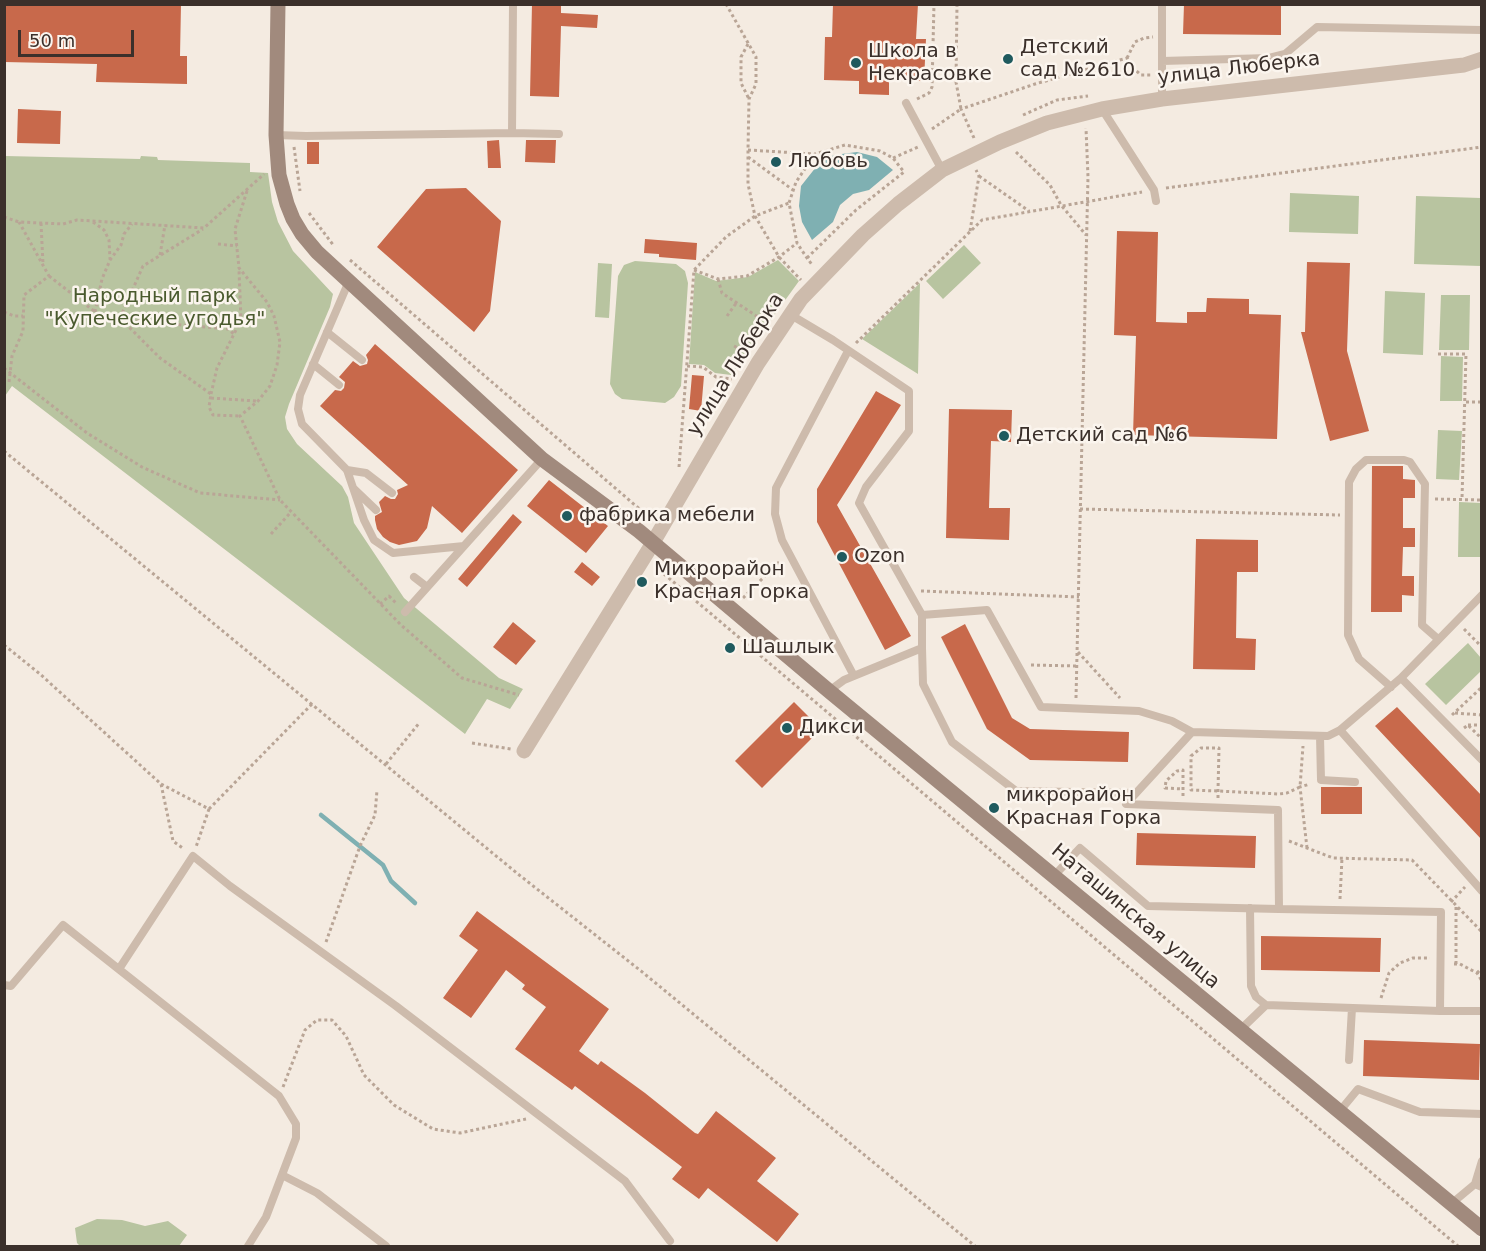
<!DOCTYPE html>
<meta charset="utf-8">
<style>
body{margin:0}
#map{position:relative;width:1486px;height:1251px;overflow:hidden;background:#f4ebe1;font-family:"DejaVu Sans",sans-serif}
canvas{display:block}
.frame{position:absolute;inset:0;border:6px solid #3b302b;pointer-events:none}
.scale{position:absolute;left:18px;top:30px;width:116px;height:27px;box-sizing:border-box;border:3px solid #3b302b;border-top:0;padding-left:8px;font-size:18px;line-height:21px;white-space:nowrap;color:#3b302b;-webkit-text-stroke:4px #fbf5ee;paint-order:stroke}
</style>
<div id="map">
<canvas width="1486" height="1251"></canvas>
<div class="frame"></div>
<div class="scale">50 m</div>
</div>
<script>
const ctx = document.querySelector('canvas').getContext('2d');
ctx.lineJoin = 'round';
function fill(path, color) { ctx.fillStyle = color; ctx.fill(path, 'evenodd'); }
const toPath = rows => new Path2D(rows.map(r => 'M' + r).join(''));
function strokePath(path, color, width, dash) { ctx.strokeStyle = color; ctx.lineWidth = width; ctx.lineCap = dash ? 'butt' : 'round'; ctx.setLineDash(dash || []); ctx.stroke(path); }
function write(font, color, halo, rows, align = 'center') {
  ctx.font = font + ' "DejaVu Sans",sans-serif'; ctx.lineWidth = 5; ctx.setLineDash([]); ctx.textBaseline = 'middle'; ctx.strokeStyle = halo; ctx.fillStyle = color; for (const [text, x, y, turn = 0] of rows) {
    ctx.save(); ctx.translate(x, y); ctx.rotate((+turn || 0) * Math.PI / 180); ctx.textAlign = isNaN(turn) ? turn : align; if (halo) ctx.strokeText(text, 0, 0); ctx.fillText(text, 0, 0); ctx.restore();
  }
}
fill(toPath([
 [5,156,140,159,141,156,157,157,158,160,250,163,250,172,268,173,272,202,278,222,293,251,333,294,330,307,289,404,285,417,287,429,297,444,342,486,348,497,354,523,404,598,499,678,523,689,510,709,487,699,465,734,12,386,5,396],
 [1290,193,1359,196,1358,234,1289,232],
 [1416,196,1481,198,1481,266,1414,264],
 [964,245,981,263,943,299,926,281],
 [778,260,799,281,731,375,715,373,704,365,689,364,695,272,716,281,748,277],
 [635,261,676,264,685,271,688,283,681,386,674,397,665,403,622,399,615,394,610,384,618,276,624,265],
 [598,263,612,264,609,318,595,317],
 [920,283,918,374,862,339],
 [1385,291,1425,293,1423,355,1383,353],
 [1441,295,1470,295,1469,350,1439,350],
 [1441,356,1463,357,1462,401,1440,401],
 [1438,430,1462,431,1459,480,1436,479],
 [1459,502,1481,503,1481,557,1458,557],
 [1468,643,1481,658,1481,671,1446,705,1425,684],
 [97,1219,122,1220,145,1226,168,1221,187,1235,179,1246,80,1246,77,1243,75,1228]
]), '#b8c4a0');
fill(toPath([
 [857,152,877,157,893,170,869,190,853,194,840,205,833,222,812,240,802,222,799,206,801,186,820,162,834,155]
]), '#7fb0b2');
strokePath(toPath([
 [321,815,383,865,391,881,415,903]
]), '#7fb0b2', 4.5);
fill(toPath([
 [4,4,181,4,180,56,187,56,187,84,96,82,97,64,4,62],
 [532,4,561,4,561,13,598,15,597,28,561,26,559,97,530,96],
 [833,4,918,4,916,39,926,39,924,81,889,79,889,95,859,94,859,81,824,80,825,37,832,37],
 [1184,4,1281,4,1281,35,1183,34],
 [18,109,61,111,60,144,17,143],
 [499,140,501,168,488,168,487,141],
 [526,140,556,140,555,163,525,162],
 [307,142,319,142,319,164,307,164],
 [466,188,501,221,490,311,474,332,377,247,426,189],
 [1117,231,1158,232,1156,322,1187,323,1187,312,1206,312,1207,298,1249,299,1249,314,1281,315,1277,439,1133,435,1136,336,1114,335],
 [645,239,697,243,696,260,659,257,659,254,644,253],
 [1307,262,1350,263,1347,351,1369,431,1330,441,1301,332,1305,332],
 [375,344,518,470,462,533,432,506,427,528,417,541,399,545,390,542,383,537,377,529,375,520,375,516,382,512,379,502,385,496,391,499,395,499,398,494,397,490,408,485,320,406,335,390,341,391,344,388,345,382,339,377,353,361,360,366,367,364,368,360,366,355],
 [692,375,704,376,701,411,689,409],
 [876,391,901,405,837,505,911,636,885,650,817,522,817,489],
 [949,409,1012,410,1011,442,991,441,989,508,1010,508,1009,540,946,538],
 [1372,466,1403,466,1403,479,1415,480,1415,498,1403,498,1403,528,1415,528,1415,547,1403,547,1402,576,1414,576,1414,596,1402,595,1402,612,1371,612],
 [549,480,608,526,586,553,527,506],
 [513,514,522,522,467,587,458,579],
 [1196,539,1258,540,1258,572,1237,572,1236,638,1256,639,1255,670,1193,669],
 [582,562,600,577,592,586,574,572],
 [513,622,536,641,516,665,493,647],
 [965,624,1012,718,1030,729,1129,732,1128,762,1030,760,987,729,941,637],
 [794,702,821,729,762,788,735,761],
 [1397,707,1482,796,1482,840,1375,726],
 [1321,787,1362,787,1362,814,1321,814],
 [1137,833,1256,836,1255,868,1136,865],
 [477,911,609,1009,579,1051,598,1065,601,1061,645,1093,695,1133,698,1134,716,1111,776,1158,757,1181,799,1214,777,1242,708,1188,699,1199,672,1179,682,1167,575,1086,572,1090,515,1049,546,1007,522,989,525,985,506,970,471,1018,443,998,478,950,459,936],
 [1261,936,1381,938,1380,972,1261,970],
 [1364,1040,1480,1044,1479,1080,1363,1076]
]), '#c8694b');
strokePath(toPath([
 [726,4,756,57,756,84,749,99,748,150,748,184,755,216,779,257,801,280],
 [748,44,741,57,741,83,749,99],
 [1127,58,1135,42,1144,38,1153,37],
 [917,99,929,93,932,87,934,4],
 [1023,115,1057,100,1088,96],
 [932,129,961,109,956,82,957,4],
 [974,138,961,109,973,105,1035,84,1127,58,1133,68,1141,75,1151,75],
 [294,147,300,191],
 [748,150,815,154],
 [1016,152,1050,185,1061,205,1086,235],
 [748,157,793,190],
 [893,158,918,147],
 [979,176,1029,211],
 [1166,188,1482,147],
 [247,191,235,229,239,268,267,302,274,316,280,342,277,365,270,386,258,401,240,416,280,500,401,625,462,678,519,695],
 [309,213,334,246],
 [4,217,19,222,63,224,77,220,204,228,264,174],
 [93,222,104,230,109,240,110,259],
 [41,223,43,264],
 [970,231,979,176,976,170],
 [218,244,237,246],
 [160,255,165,225],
 [807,258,856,210,904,172,893,158,880,151,845,145,815,154,796,182,789,203,797,243,807,258,813,266],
 [350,260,650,518],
 [694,270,718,279,747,276,779,257,797,243],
 [49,276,103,318,228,329,235,335],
 [718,279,722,293,767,323],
 [4,312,14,316,23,316],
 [95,312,102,279,110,260,121,245,124,234,132,224],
 [727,316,737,302],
 [120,318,143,266,203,229],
 [121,319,160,358,211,394,209,407,213,415,240,416],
 [856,343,982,220,1142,192],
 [734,346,748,353],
 [1438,354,1466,354,1462,499],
 [687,366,703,367,716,377,732,379],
 [4,368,87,433,142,467,200,493,280,500],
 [9,382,12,356,23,331,24,295,49,276,19,222],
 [211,394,217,368,241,320,239,270],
 [211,398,256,401],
 [1466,402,1482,402],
 [4,451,518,874,641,971,975,1246],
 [679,467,694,270,726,237,755,216,789,203],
 [1435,499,1482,500],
 [1080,509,1340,515],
 [271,534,291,512],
 [664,574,1458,1246],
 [921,591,1079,597],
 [743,598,781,560],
 [380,604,389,596,397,604],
 [1464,629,1482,647],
 [4,645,40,674,161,784,173,841,184,849],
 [1078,652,1120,698],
 [1031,665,1077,666],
 [1076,698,1088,177,1086,128],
 [1455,713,1482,715],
 [1452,715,1482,687],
 [1468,725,1482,725],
 [1464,728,1468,725,1482,739],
 [472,743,511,749],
 [386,764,420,722],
 [161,784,209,809,196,847],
 [1183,796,1183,770,1177,771,1166,781,1165,788,1183,789],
 [1218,798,1218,791,1219,748,1201,748,1191,756,1191,790,1218,791,1279,794,1287,793,1300,787,1303,746],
 [209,809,312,704],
 [1289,841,1333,858,1412,860,1482,932],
 [1307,848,1300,787,1310,784],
 [1340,899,1342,858],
 [1451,902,1465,887],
 [326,942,360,846,375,815,377,790],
 [1454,964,1460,964,1477,973,1482,981],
 [1456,964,1456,906],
 [1477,973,1482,968],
 [1381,998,1389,973,1400,963,1413,958,1430,958],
 [283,1087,305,1030,317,1020,332,1020,346,1036,364,1075,394,1105,433,1129,460,1133,526,1119]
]), '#b9a596', 3, [3, 3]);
strokePath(toPath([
 [1162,61,1269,58,1285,54,1317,27,1482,30],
 [1162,99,1162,4],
 [906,103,942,170],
 [1102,109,1154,190,1156,201],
 [512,133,559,134],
 [276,135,306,136,512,133,513,4],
 [349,281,300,395,298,409,302,424,347,470,364,520,374,540,393,553,464,546,542,459],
 [791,315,833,340,909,391,909,431,866,487,859,503,922,615],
 [327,332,362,360],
 [848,351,776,488,775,514,782,540,854,676],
 [313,364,339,385],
 [347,470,366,473,392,493],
 [354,489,376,510],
 [414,577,427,587],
 [405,612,464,546],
 [922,648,923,684,952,742,1016,791,1136,793],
 [1401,678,1482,760],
 [1391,687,1359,659,1348,635,1349,482,1356,469,1366,460,1404,460,1410,462,1425,484,1422,625,1438,639],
 [829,691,844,680,922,648,922,615,987,610,1041,707,1139,711,1172,721,1192,732,1126,804,1278,810,1279,909,1441,912,1440,1011,1482,1011],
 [1340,730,1482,891],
 [1192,732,1328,736,1340,730,1401,678,1482,595],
 [1320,736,1321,780,1355,782],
 [1053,877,1080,848,1148,906,1279,909],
 [1250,908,1251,986,1256,997,1266,1005],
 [119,969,193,856,230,886,396,1006,625,1181,670,1241],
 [4,985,11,986,63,925,279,1096,296,1124,296,1138,266,1217,248,1246],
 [1239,1031,1266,1005,1440,1011],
 [1349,1060,1352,1008],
 [1339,1112,1358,1089,1420,1112,1482,1114],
 [1482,1161,1475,1184,1482,1187],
 [282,1175,317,1193,386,1246],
 [1451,1204,1475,1184]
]), '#cdbbac', 8);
strokePath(toPath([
 [524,751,648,551,758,363,801,299,863,235,898,204,942,170,1000,142,1047,123,1102,109,1162,99,1464,65,1482,59]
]), '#cdbbac', 15);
strokePath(toPath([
 [278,4,276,135,279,175,287,204,293,219,302,234,317,252,542,459,639,531,829,691,1482,1229]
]), '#a18a7d', 15);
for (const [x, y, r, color] of [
 [1008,59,6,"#1f5a5e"],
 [856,63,6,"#1f5a5e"],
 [776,162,6,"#1f5a5e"],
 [1004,436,6,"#1f5a5e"],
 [567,516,6,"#1f5a5e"],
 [842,557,6,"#1f5a5e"],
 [642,582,6,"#1f5a5e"],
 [730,648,6,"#1f5a5e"],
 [787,728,6,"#1f5a5e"],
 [994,808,6,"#1f5a5e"]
]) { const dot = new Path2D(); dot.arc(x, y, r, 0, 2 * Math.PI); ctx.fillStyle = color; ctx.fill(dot); strokePath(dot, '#fbf5ee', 2); }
write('20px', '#3b302b', '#fbf5ee', [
 ["Детский",1020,48],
 ["сад №2610",1020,71],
 ["Школа в",868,52],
 ["Некрасовке",868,75],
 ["Любовь",788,162],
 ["Детский сад №6",1016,436],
 ["фабрика мебели",579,516],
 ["Ozon",854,557],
 ["Микрорайон",654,570],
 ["Красная Горка",654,593],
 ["Шашлык",742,648],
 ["Дикси",799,728],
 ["микрорайон",1006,796],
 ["Красная Горка",1006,819]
], 'left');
write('20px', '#3b302b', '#fbf5ee', [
 ["улица Люберка",1239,69,-7],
 ["улица Люберка",736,365,-58],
 ["Наташинская улица",1135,917,40]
]);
write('20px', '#4a5a2e', '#fbf5ee', [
 ["Народный парк",155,297],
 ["\"Купеческие угодья\"",155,320]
]);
</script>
